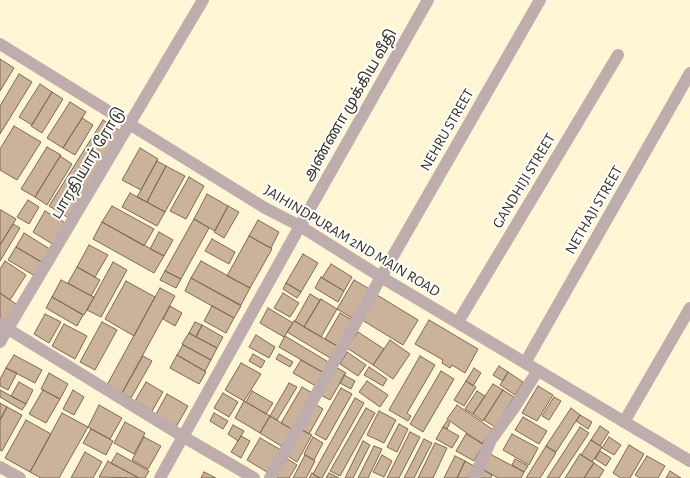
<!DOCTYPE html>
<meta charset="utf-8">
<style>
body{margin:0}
canvas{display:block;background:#fef6d5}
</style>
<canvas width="690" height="478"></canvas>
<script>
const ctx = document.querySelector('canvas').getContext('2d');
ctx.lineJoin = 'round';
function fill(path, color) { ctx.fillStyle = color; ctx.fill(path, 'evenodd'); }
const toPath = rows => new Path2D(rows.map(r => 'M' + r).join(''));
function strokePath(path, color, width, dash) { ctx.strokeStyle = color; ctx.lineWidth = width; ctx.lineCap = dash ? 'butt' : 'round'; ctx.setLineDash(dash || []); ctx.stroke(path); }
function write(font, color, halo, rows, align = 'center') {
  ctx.font = font + ' "Alegreya Sans","Noto Sans Tamil",sans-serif'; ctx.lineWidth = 4; ctx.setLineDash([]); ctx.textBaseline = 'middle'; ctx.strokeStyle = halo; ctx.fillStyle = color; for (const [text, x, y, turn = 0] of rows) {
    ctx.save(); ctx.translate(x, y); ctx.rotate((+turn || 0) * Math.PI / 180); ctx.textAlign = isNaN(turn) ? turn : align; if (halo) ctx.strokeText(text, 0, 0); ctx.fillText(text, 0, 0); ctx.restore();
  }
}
const building = toPath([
 [0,59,14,68,0,91,0,59],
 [19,74,32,82,0,134,0,106,19,74],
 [40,84,52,92,32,125,19,117,40,84],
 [52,92,63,99,42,133,31,126,52,92],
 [70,102,86,112,63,148,47,138,70,102],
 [82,118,93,125,75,155,63,148,82,118],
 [103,120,122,132,69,218,49,206,103,120],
 [14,126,41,142,17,180,0,170,0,149,14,126],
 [47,147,61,155,35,197,21,189,47,147],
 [140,148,158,159,141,190,122,180,140,148],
 [60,156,72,164,47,205,35,197,60,156],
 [157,161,166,166,147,202,137,197,157,161],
 [166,166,185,176,165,212,147,202,166,166],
 [189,177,204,186,186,219,170,211,189,177],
 [130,193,165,212,157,226,122,207,130,193],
 [207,194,228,206,215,231,194,219,207,194],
 [28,200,39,207,29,224,17,217,28,200],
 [112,206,154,229,144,246,102,222,112,206],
 [228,206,239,212,224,238,214,232,228,206],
 [1,210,16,219,0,245,0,211,1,210],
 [45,211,67,224,54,245,33,232,45,211],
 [194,219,209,228,181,279,165,271,194,219],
 [258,220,279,232,271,248,249,236,258,220],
 [102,222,164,256,154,273,93,239,102,222],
 [13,224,20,228,0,261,0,245,13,224],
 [159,232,173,240,164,256,150,249,159,232],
 [24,233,53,251,45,264,16,247,24,233],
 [249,236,272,249,250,288,227,276,249,236],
 [212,239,235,252,229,264,205,251,212,239],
 [89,245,108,255,95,277,77,267,89,245],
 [16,247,43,263,35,276,8,260,16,247],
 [303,254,318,263,301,292,286,283,303,254],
 [5,261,26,275,10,300,0,293,0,269,5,261],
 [201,261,250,288,241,305,191,278,201,261],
 [113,262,127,270,101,317,87,310,113,262],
 [331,264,352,277,344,291,322,278,331,264],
 [77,267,100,280,91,296,68,283,77,267],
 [165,271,181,279,176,288,160,280,165,271],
 [321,277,344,291,338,302,315,288,321,277],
 [191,278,241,306,234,318,185,291,191,278],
 [61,280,94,297,84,315,52,297,61,280],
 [354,280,371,290,354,319,337,309,354,280],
 [126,281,155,297,134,336,105,319,126,281],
 [286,283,301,292,297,298,283,289,286,283],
 [160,288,175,296,122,393,107,385,160,288],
 [0,293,19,306,8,323,0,318,0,293],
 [283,293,299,303,290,317,274,308,283,293],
 [310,294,320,300,304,327,295,321,310,294],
 [377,295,418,320,403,345,362,320,377,295],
 [52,297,83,315,77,326,46,308,52,297],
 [321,299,337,309,321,337,304,327,321,299],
 [170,306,182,313,175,326,163,319,170,306],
 [212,306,234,318,226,333,204,321,212,306],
 [268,308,293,323,284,337,260,323,268,308],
 [340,313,354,321,339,347,325,339,340,313],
 [45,314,61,322,49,343,34,334,45,314],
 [429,320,478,349,465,373,452,365,450,368,442,363,443,360,415,344,429,320],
 [294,321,339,347,332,359,287,332,294,321],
 [102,322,117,330,95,370,80,362,102,322],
 [195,322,202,325,196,337,189,333,195,322],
 [64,324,87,336,75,359,52,346,64,324],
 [202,325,223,337,217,348,196,337,202,325],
 [358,332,384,349,373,365,347,348,358,332],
 [189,333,217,348,211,360,182,344,189,333],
 [256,335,275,347,269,358,249,347,256,335],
 [285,336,330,363,324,373,279,347,285,336],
 [390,340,410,354,393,379,373,365,390,340],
 [183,345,211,360,205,371,177,355,183,345],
 [347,352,366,365,358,376,340,364,347,352],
 [253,354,265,361,261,368,249,361,253,354],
 [279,354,293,362,290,367,276,359,279,354],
 [14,355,42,370,35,383,6,368,14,355],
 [177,355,206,372,199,384,170,368,177,355],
 [143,356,152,361,131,398,122,393,143,356],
 [420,356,435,365,407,413,411,416,408,421,389,410,420,356],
 [301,360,324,373,316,386,293,373,301,360],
 [241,363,261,374,244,401,225,390,241,363],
 [334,366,346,373,330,400,319,394,334,366],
 [499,366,508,372,503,381,493,375,499,366],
 [369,367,387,379,383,386,364,375,369,367],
 [6,368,17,373,8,390,0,386,0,379,6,368],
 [474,368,481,373,473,386,466,381,474,368],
 [441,371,454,379,423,432,410,424,441,371],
 [508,372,523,382,515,395,500,385,508,372],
 [49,373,68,384,60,399,41,389,49,373],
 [344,375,355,381,351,389,340,383,344,375],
 [367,381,388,395,380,407,359,392,367,381],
 [466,381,476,387,464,406,454,400,466,381],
 [19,382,33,390,26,404,11,396,19,382],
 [146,382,163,392,152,411,135,401,146,382],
 [289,383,297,387,277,420,270,416,289,383],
 [493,384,503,390,483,421,473,414,493,384],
 [538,386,553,395,537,421,522,413,538,386],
 [302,387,314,394,293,430,281,423,302,387],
 [341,388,352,394,326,440,315,434,341,388],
 [0,390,26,404,22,410,0,397,0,390],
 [43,390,60,399,46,423,29,414,43,390],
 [73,390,84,397,74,415,63,409,73,390],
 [503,390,514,397,495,427,484,420,503,390],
 [252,391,273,403,266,414,246,402,252,391],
 [477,391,485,396,473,414,465,409,477,391],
 [223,393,238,402,229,417,214,408,223,393],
 [167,394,188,406,176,427,155,416,167,394],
 [554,397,561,401,549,420,542,416,554,397],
 [355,398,364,403,322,478,320,478,313,474,355,398],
 [244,401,270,416,260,433,235,418,244,401],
 [0,403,7,407,0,420,0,403],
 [315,404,323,409,309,434,300,429,315,404],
 [99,405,122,418,110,439,88,427,99,405],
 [457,405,492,429,482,444,447,419,457,405],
 [7,407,22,415,2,451,0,450,0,420,7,407],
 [366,408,375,413,340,476,330,471,366,408],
 [571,408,580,415,556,452,546,446,571,408],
 [379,411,396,420,384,443,367,435,379,411],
 [62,413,88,427,59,478,41,478,30,472,62,413],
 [214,413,228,421,223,429,210,421,214,413],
 [580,415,592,422,588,429,576,421,580,415],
 [270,416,293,430,283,447,260,433,270,416],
 [523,417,547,431,539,444,515,430,523,417],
 [26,420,51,434,30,472,5,458,26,420],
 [447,421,450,423,447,429,443,427,447,421],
 [125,422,145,433,134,454,114,443,125,422],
 [399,424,408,429,397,452,387,447,399,424],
 [233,425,244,431,238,441,228,434,233,425],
 [600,426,609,432,600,446,591,440,600,426],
 [443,427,459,436,452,448,436,439,443,427],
 [580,427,589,433,559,478,547,478,580,427],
 [91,429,113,441,106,455,83,443,91,429],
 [300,429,312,435,297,462,286,455,300,429],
 [410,432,420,437,399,478,387,478,410,432],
 [466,434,484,444,474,461,456,451,466,434],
 [512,434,538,448,529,465,503,450,512,434],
 [241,436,250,441,241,458,231,452,241,436],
 [144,437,161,446,148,469,132,460,144,437],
 [313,437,323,443,314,460,304,454,313,437],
 [609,437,621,445,614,455,602,448,609,437],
 [260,438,281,450,267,472,247,460,260,438],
 [424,439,432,443,414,478,404,478,424,439],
 [591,440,602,447,592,462,581,455,591,440],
 [363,441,370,445,353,478,345,478,363,441],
 [435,443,447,448,433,478,418,478,435,443],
 [629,445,644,454,630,478,621,478,613,473,629,445],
 [374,446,382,449,368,478,358,478,374,446],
 [546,446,556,453,540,478,526,478,546,446],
 [600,451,611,458,606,466,595,459,600,451],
 [85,452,102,462,93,478,71,478,85,452],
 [117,453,149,471,145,478,139,478,111,463,117,453],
 [490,454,524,472,521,478,498,478,482,469,490,454],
 [580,454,594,463,584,478,565,478,580,454],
 [305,455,315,461,306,478,293,478,305,455],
 [382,455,392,461,384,477,373,472,382,455],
 [455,456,465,461,457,478,444,478,455,456],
 [647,456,665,466,658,478,640,478,635,475,647,456],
 [286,458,297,465,289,478,279,478,275,476,286,458],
 [515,459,528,466,524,472,512,465,515,459],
 [108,461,111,463,139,478,99,477,108,461],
 [465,461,474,466,468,478,457,478,465,461],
 [594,463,604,470,599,478,584,478,594,463],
 [482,469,492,475,491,478,477,478,482,469],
 [670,471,681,478,666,478,670,471],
 [204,472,216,478,201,478,204,472],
 [312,473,313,474,320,478,309,478,312,473],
 [329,473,339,478,326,478,329,473]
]);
fill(building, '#cbb29b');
strokePath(building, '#806854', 1);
strokePath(toPath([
 [0,44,265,208,300,226,381,277,690,461],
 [458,322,618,55],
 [0,324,182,436,254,478],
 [0,342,203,0],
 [525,363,690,73],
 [624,422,690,308],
 [0,467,20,478],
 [160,478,300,226,428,0],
 [270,478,381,277,540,0],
 [474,478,491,440,514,408,538,370]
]), '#beadac', 12);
write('15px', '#333023', '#fff', [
 ["அண்ணா முக்கிய வீதி",350,105,-60],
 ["NEHRU STREET",447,130,-60],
 ["பாரதியார் ரோடு",88,163,-59],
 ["GANDHIJI STREET",524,181,-59],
 ["NETHAJI STREET",594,210,-60],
 ["JAIHINDPURAM 2ND MAIN ROAD",352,241,31]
]);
</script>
